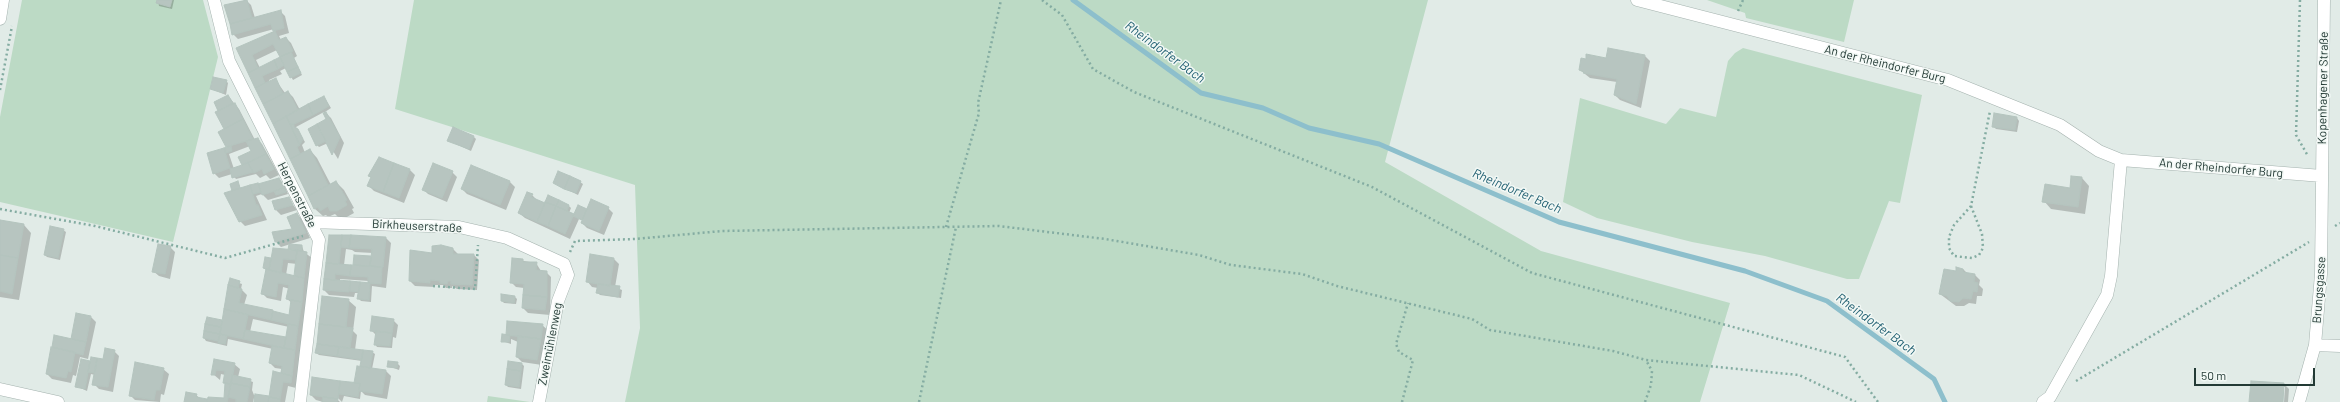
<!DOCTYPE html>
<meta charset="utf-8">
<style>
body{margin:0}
#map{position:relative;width:2340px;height:402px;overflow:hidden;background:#e1ebe7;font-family:Barlow,sans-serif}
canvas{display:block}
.scale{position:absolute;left:2194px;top:368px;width:121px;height:18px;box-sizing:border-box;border:2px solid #233a35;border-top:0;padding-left:5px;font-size:12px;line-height:14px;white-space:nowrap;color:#233a35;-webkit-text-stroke:3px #f2f8f5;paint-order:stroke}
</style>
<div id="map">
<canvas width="2340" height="402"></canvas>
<div class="scale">50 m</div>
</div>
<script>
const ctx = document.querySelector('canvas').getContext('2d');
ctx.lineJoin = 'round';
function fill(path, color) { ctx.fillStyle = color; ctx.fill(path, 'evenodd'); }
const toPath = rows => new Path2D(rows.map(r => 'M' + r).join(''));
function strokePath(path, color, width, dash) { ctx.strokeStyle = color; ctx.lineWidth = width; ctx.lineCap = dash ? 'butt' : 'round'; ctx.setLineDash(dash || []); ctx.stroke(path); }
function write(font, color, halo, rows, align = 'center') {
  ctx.font = font + ' Barlow,sans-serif'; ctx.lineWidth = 3; ctx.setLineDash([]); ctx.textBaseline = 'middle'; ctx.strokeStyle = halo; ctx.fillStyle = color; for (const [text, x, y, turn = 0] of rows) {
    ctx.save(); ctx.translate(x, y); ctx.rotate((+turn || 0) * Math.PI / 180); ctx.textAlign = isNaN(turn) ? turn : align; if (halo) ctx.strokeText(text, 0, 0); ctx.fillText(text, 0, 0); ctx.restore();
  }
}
fill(toPath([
 [22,0,203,0,218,57,173,242,0,202,0,117],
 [414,0,1428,0,1385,162,1541,251,1730,303,1700,402,625,402,640,328,635,185,395,109],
 [1707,0,1854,0,1844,42,1746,18,1745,13],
 [1743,48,1922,95,1900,203,1889,201,1859,279,1847,279,1765,256,1692,242,1597,218,1563,202,1580,98,1666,124,1680,108,1716,117,1728,61,1735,53],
 [488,396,530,402,487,402]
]), '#bcdac5');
fill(toPath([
 [158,0,174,0,172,9,159,6],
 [246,0,251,5,255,18,280,11,285,16,289,33,279,36,281,40,286,38,291,43,297,56,294,58,302,75,293,80,286,68,280,71,282,74,269,80,270,82,275,79,285,93,288,92,293,97,300,110,324,97,331,108,325,112,331,118,344,143,338,159,328,143,319,147,317,145,328,119,324,112,296,127,305,142,302,145,305,153,310,150,317,158,331,185,336,182,344,190,354,208,352,209,354,213,345,218,339,218,335,214,328,217,326,215,323,216,315,209,238,49,275,31,274,29,238,39,233,34,225,6],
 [277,50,281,58,260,68,256,60],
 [1645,56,1650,61,1641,108,1620,100,1615,95,1617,82,1590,78,1580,70,1606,59],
 [226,81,228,83,226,95,211,89],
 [228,96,239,109,255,140,257,139,262,144,279,175,270,179,266,175,260,178,256,174,236,179,232,174,219,178,214,173,224,149,228,148,225,129,217,112],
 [250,146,252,152,242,164,244,166,234,169,229,154],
 [2017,118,2019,121,2017,132,1996,129,1993,126],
 [474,137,476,139,471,151,449,141],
 [379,158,410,170,415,175,404,203,374,191,369,186,372,178,369,176],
 [472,166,510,182,515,187,506,210,467,194,462,189],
 [452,172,457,177,447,202,428,194,423,189],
 [2072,177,2082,178,2089,186,2085,214,2051,209,2044,201,2070,189],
 [279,179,284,184,288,194,268,200,262,194,256,196,267,220,245,226,240,221,233,191,238,182,241,189],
 [580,182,583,184,578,195,554,183],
 [532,195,537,200,551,206,548,197,569,206,571,208,569,213,573,215,586,210,608,208,613,213,604,235,587,228,582,223,583,220,579,219,570,239,525,218,519,213],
 [288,198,297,210,281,215,276,210],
 [297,214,302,219,310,238,281,247,276,242,294,230],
 [0,221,24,225,31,233,19,300,0,297],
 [63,230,66,232,60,260,47,257,45,255],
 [330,236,386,238,391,243,386,288,372,286,371,302,361,301,359,299,359,293,355,293,354,297,329,295,324,290],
 [346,249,352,250,355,252,373,253,372,257,354,256,354,266,344,265],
 [340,279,369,281,369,284,340,281],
 [302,246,304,252,312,258,296,388,288,386,285,402,255,402,255,398,254,398,253,402,185,402,196,395,201,399,208,401,225,399,225,375,221,374,220,380,213,374,215,360,234,364,240,369,238,377,253,382,252,390,254,395,270,397,282,369,275,368,270,363,273,349,228,339,227,346,206,341,204,338,207,318,223,321,230,280,242,284,241,289,247,295,244,305,290,316,292,303,287,299,290,289,283,287,281,301,267,298,262,293,266,270,264,268,271,259],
 [288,263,297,264,295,277,286,275],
 [253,319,289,327,287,338,250,332],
 [170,247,175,252,170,279,159,276,153,271],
 [453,249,458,254,474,255,479,260,477,290,457,289,452,286,452,288,446,288,443,285,435,285,435,287,415,286,410,281,433,254],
 [513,259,536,263,541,271,546,272,551,277,550,315,528,313,523,308,524,288,516,287,511,282],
 [614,259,619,264,615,287,622,290,621,298,600,295,598,293,598,288,592,287,587,281],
 [1963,269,1968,274,1975,275,1980,280,1979,285,1983,289,1982,296,1977,296,1976,304,1969,303,1964,306,1956,306,1940,294,1956,272],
 [515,297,517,299,516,304,504,303,502,301],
 [323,298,348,300,356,307,353,331,357,335,355,350,372,352,375,354,372,369,386,371,391,376,387,399,365,395,361,391,360,399,344,396,342,402,335,395,334,396,340,402,323,402,316,400,311,395,313,378,355,384,363,368,362,361,319,355,316,353],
 [91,317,96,322,88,359,80,357,76,376,73,375,71,383,52,379,47,374,55,337,72,340],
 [393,320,398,325,396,338,393,337,392,348,377,347,375,344,376,335,371,330],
 [542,325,550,332,542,365,522,362,517,357,518,342,511,339,511,344,502,341,503,335],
 [114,351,119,356,113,392,99,389,94,384,95,375,91,374,87,391,76,386,82,360,92,362,104,360],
 [397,363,400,366,399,370,388,366],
 [522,364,524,366,521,389,508,387,506,385],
 [163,369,169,374,164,395,161,394,160,402,135,400,130,395],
 [2284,384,2289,389,2288,402,2284,402,2285,387,2283,387,2282,402,2251,402]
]), '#0003');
strokePath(toPath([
 [1073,0,1201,93,1263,108,1309,128,1379,144,1559,222,1745,271,1827,301,1934,379,1945,402]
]), '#8dbfcc', 5);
const building = toPath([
 [157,0,172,0,170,7,156,3,157,0],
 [247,0,252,18,230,24,224,5,247,0],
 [281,10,284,28,273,31,271,24,232,35,230,24,281,10],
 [275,31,279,40,286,37,293,51,280,57,273,44,252,55,258,68,248,73,236,48,275,31],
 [1608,48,1645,55,1636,104,1614,95,1617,79,1583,73,1584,72,1579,70,1581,58,1586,59,1586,54,1606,58,1608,48],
 [291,52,298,67,287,72,280,57,291,52],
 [280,57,284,65,278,69,274,60,280,57],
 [274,60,278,69,262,76,265,83,255,88,248,73,274,60],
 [298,67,301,73,290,78,287,72,298,67],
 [213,77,227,80,223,93,210,89,213,77],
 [276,78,283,94,263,104,255,88,276,78],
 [288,91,298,110,273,124,263,104,288,91],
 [228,95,233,103,218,111,214,102,228,95],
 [324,96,329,106,313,115,308,104,324,96],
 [235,103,243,119,224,129,215,112,235,103],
 [308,104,313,115,294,124,290,124,286,116,308,104],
 [326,112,340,137,332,155,317,124,326,119,323,113,326,112],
 [1994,113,2017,117,2015,130,1992,127,1994,113],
 [286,116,300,145,297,147,300,154,290,159,273,124,286,116],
 [243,119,253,139,226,147,218,132,243,119],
 [290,124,294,124,294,127,298,129,303,139,301,143,299,144,290,124],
 [317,124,326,141,316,146,308,129,317,124],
 [453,127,474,136,469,149,447,141,453,127],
 [258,138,266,154,242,165,238,157,251,151,246,141,258,138],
 [231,146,232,151,226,153,224,148,231,146],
 [224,148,230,168,213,174,207,153,224,148],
 [310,149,328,185,308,196,290,159,310,149],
 [266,154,274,169,264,174,262,169,254,173,248,163,266,154],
 [379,157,394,163,383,192,367,186,371,177,368,176,379,157],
 [248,163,253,172,232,178,230,169,248,163],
 [394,163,410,169,399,198,383,192,394,163],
 [433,163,453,171,442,198,422,190,433,163],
 [471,165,510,181,500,205,461,189,471,165],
 [558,171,570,176,564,189,553,183,558,171],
 [570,176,581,181,576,193,564,189,570,176],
 [2071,176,2082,177,2078,207,2042,202,2045,184,2070,188,2071,176],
 [279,178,284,188,262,195,258,184,279,178],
 [238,181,240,188,232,191,230,184,238,181],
 [336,181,347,200,345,201,347,205,337,211,330,211,328,206,320,211,318,207,314,209,308,196,336,181],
 [258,183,261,192,253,194,250,185,258,183],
 [250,185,256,205,258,205,262,215,239,222,224,193,250,185],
 [284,188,286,192,276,195,274,191,284,188],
 [527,192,533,194,531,197,545,203,537,222,518,213,527,192],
 [548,195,559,200,556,206,545,202,548,195],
 [289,197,293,205,275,210,272,201,289,197],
 [591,199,609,207,599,231,581,223,591,199],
 [559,200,569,205,567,211,556,206,559,200],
 [545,202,556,206,548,226,537,222,545,202],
 [578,205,587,209,582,220,573,216,578,205],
 [556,206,574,214,565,234,548,226,556,206],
 [297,213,306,233,275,242,272,232,292,229,287,217,297,213],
 [0,220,24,224,18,258,0,255,0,220],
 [50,226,64,229,58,258,44,255,50,226],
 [329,235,342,235,339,264,326,263,329,235],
 [342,235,351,235,349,248,341,247,342,235],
 [351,235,386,237,383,267,370,266,372,249,349,248,351,235],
 [158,244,171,246,165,274,152,272,158,244],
 [289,244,302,245,302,251,288,250,289,244],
 [441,245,453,248,453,254,474,254,472,285,451,284,451,281,448,281,447,284,440,283,440,281,430,280,430,283,409,281,410,250,432,253,432,246,441,245],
 [273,248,297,250,296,260,283,259,281,273,269,270,273,248],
 [297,250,307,252,304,278,294,276,297,250],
 [590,254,614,258,610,286,586,282,590,254],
 [0,255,18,258,12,294,0,291,0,255],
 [354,255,371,256,370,266,353,265,354,255],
 [265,257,271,258,269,270,263,268,265,257],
 [512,258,523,259,523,262,537,262,536,270,547,271,547,297,523,295,524,284,510,283,512,258],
 [326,263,351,265,350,276,335,274,335,280,324,279,326,263],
 [351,265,382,267,381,284,368,283,368,277,350,276,351,265],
 [1956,267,1963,269,1963,272,1975,274,1974,282,1978,283,1977,292,1973,291,1971,299,1963,298,1959,302,1950,301,1947,296,1939,294,1944,269,1956,271,1956,267],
 [266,269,304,278,302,302,286,299,289,285,278,283,276,297,261,294,266,269],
 [230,278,240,281,238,288,228,285,230,278],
 [324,279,350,281,349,292,323,290,324,279],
 [350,281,360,282,359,292,350,291,350,281],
 [360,282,370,283,369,300,357,299,360,282],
 [598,284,620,286,618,297,596,293,598,284],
 [228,285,242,289,239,303,273,310,271,320,224,309,228,285],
 [501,294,515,296,514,303,501,301,501,294],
 [523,295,547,297,545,310,522,308,523,295],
 [322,296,349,299,346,327,319,324,322,296],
 [291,300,302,302,298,326,271,320,273,311,289,315,291,300],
 [224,309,248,315,243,339,220,334,224,309],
 [76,313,91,316,86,342,71,339,76,313],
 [372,316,394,319,392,333,370,331,372,316],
 [207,317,222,320,221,327,205,324,207,317],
 [507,321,543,324,541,339,506,335,507,321],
 [205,324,221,327,220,334,204,331,205,324],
 [288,324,298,326,295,350,284,348,288,324],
 [319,324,353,328,350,348,317,344,319,324],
 [245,330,286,337,284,348,243,339,245,330],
 [204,331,220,334,218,341,203,338,204,331],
 [376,331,392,333,390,346,374,345,376,331],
 [220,334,227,336,225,344,218,343,220,334],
 [502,334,510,335,509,342,501,342,502,334],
 [54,335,86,342,83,355,52,347,54,335],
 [518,336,541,339,537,360,516,357,518,336],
 [317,344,339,347,337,356,315,353,317,344],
 [272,346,295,350,292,376,281,373,282,366,269,363,272,346],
 [51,347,75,352,71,372,68,371,66,378,46,374,51,347],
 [339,347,363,350,362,360,337,356,339,347],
 [105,348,115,350,108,387,92,385,97,358,103,359,105,348],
 [363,350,373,351,370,368,360,366,363,350],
 [91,357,97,358,95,373,88,372,91,357],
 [81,359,90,361,85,389,75,387,81,359],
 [214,359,235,363,231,384,223,383,225,371,216,370,215,375,211,375,214,359],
 [388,361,398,362,397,368,387,367,388,361],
 [508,361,522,363,521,371,507,369,508,361],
 [135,362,164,368,160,390,156,390,154,400,129,396,135,362],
 [357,366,386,370,382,394,359,391,360,383,354,383,357,366],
 [507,369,521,371,519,387,505,385,507,369],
 [273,371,292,376,291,383,283,382,280,399,269,397,273,371],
 [232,375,251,379,250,387,231,383,232,375],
 [312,377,340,381,338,399,310,395,312,377],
 [340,381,360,383,358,397,339,394,340,381],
 [2251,381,2284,383,2283,402,2249,402,2251,381],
 [225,383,231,384,227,402,207,402,208,397,224,398,225,383],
 [231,383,250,387,247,402,236,402,236,399,228,397,231,383],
 [186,392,197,394,196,397,207,399,207,402,184,402,186,392],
 [255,394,269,396,268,402,254,402,255,394],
 [269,397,280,399,280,402,268,402,269,397],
 [323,397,338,399,337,402,322,402,323,397]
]);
fill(building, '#b7c5c0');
strokePath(building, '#b4c4be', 1);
const minor = toPath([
 [214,0,229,61,319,240,300,402],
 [1637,0,1948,80,2060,125,2099,151,2121,160,2322,176],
 [311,222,459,227,507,238,564,264,568,275,558,301,539,402],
 [2315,345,2340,346],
 [0,389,58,402],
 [2043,402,2050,397,2107,295,2111,276,2121,160],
 [2299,402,2315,345,2321,274,2324,0]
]);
const tertiary = toPath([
 [0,19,3,0]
]);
strokePath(minor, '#a4b2ae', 13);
strokePath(tertiary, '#a4b2ae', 13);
strokePath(toPath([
 [1042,0,1062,15,1093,69,1134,92,1372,187,1532,273,1845,357,1878,402],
 [2300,0,2296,135,2308,156],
 [1738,11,1743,0],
 [0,90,12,26],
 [1971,206,1982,234,1983,248,1979,255,1972,258,1954,256,1949,248,1949,237,1954,225,1971,206,1990,111],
 [0,209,95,226,225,258,303,236],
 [2335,226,2340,223],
 [946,227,979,113,978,103,1001,0],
 [570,252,575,241,635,239,722,231,999,226,1105,239,1199,255,1231,265,1302,274,1337,286,1472,319,1490,330,1613,351,1646,360,1799,375,1856,402],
 [433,286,475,289,478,245],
 [2076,381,2309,242],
 [919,402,956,227],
 [1402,402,1413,360,1399,352,1396,344,1408,303],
 [1645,402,1651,385,1652,371,1646,360]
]), '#84aca2', 2.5, [2, 3]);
strokePath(minor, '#fff', 12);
strokePath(tertiary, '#fff', 12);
write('12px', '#233a35', '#f2f8f5', [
 ["An der Rheindorfer Burg",1885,64,14],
 ["Kopenhagener Straße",2323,88,-89],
 ["An der Rheindorfer Burg",2221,168,5],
 ["Herpenstraße",297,195,63],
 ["Birkheuserstraße",417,226,3],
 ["Brungsgasse",2319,290,-86],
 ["Zweimühlenweg",550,344,-79]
]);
write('italic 13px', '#216072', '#f2f8f5', [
 ["Rheindorfer Bach",1165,52,36],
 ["Rheindorfer Bach",1517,191,23],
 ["Rheindorfer Bach",1876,324,36]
]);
</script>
